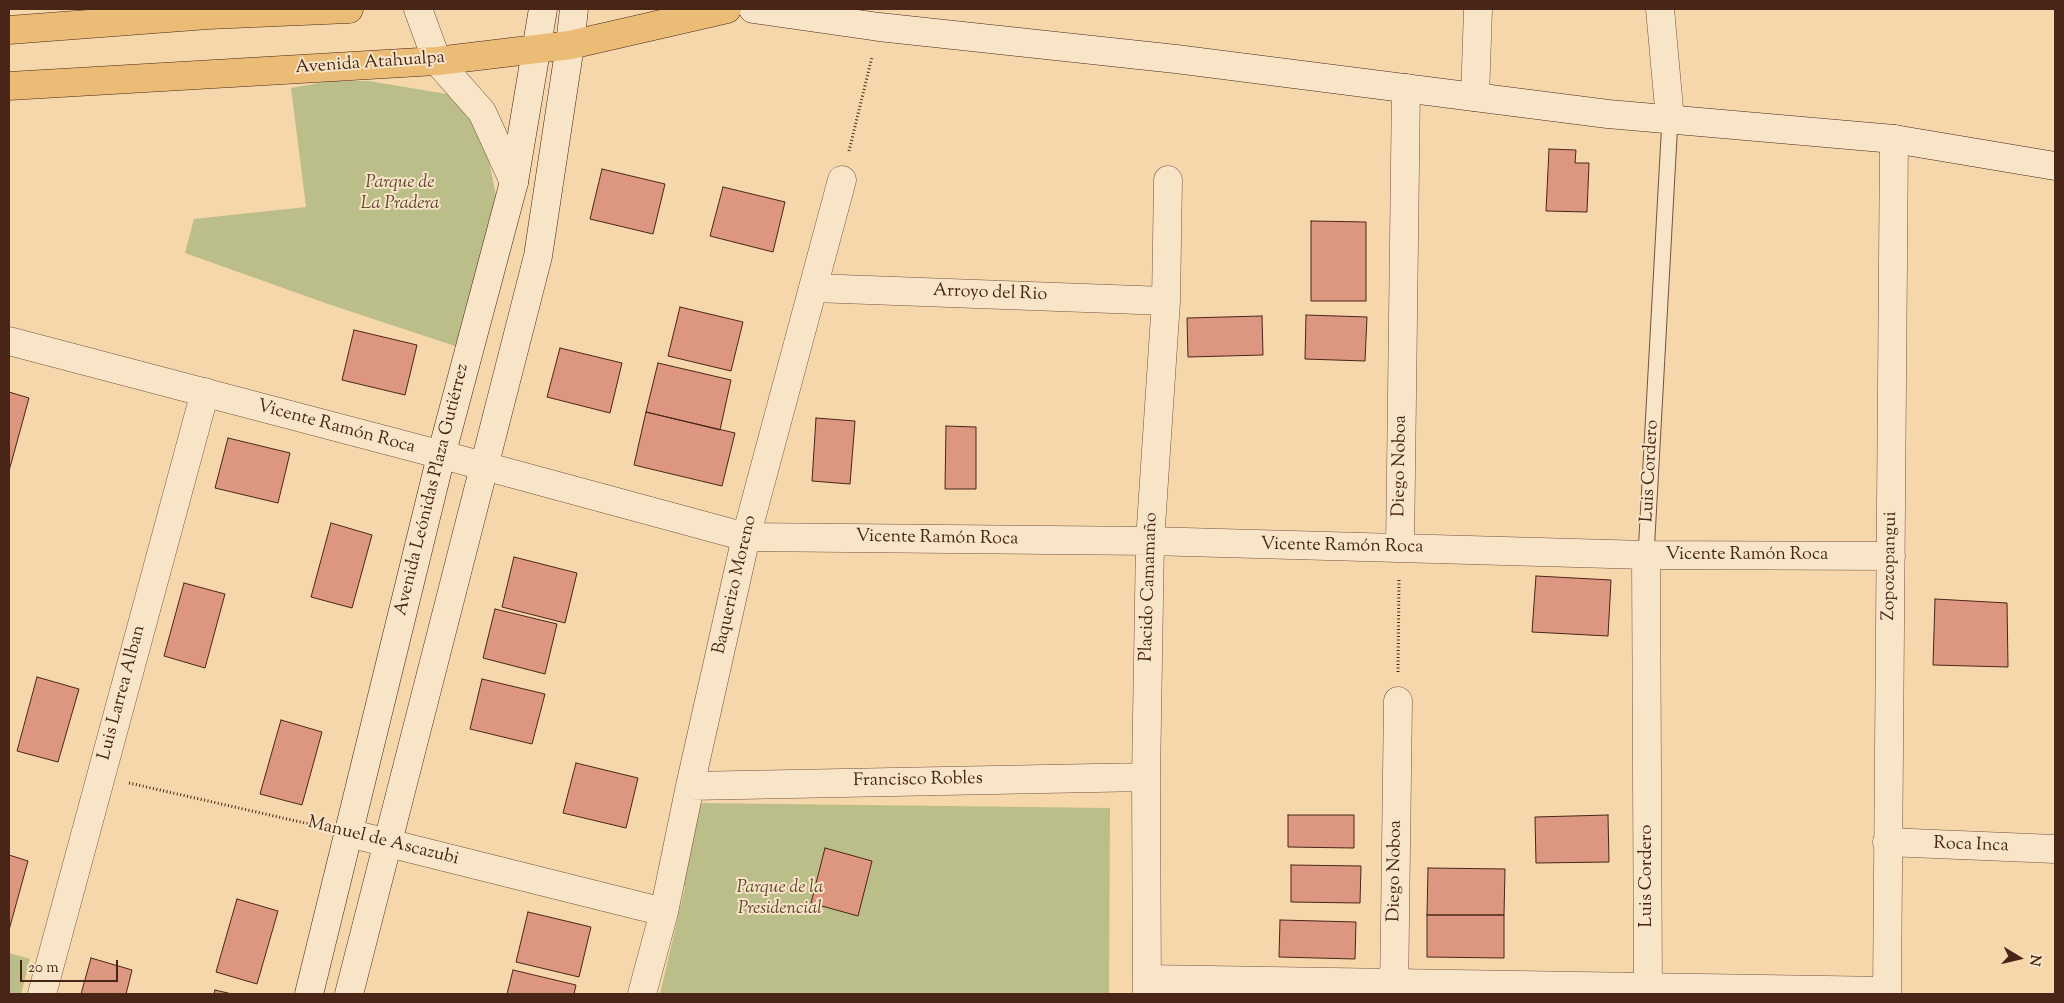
<!DOCTYPE html>
<meta charset="utf-8">
<style>
body{margin:0}
#map{position:relative;width:2064px;height:1003px;overflow:hidden;background:#f5d7ab;font-family:"Sorts Mill Goudy",serif}
canvas{display:block}
.frame{position:absolute;inset:0;border:10px solid #492518;pointer-events:none}
.north{position:absolute;left:1994px;top:933px;width:50px;height:50px;-webkit-text-stroke:4px #f8e5c8;paint-order:stroke;rotate:99deg;font-size:14px;font-weight:700;line-height:20px;text-align:center;color:#492518}
.north::after{content:'';display:block;margin:auto;width:18px;height:22px;background:#492518;clip-path:polygon(50% 0,100% 100%,50% 72%,0 100%)}
.scale{position:absolute;left:20px;top:960px;width:98px;height:22px;box-sizing:border-box;border:2px solid #492518;border-top:0;padding-left:6px;font-size:15px;line-height:18px;white-space:nowrap;color:#492518;-webkit-text-stroke:4px #f8e5c8;paint-order:stroke}
</style>
<div id="map">
<canvas width="2064" height="1003"></canvas>
<div class="frame"></div>
<div class="north">N</div>
<div class="scale">20 m</div>
</div>
<script>
const ctx = document.querySelector('canvas').getContext('2d');
ctx.lineJoin = 'round';
function fill(path, color) { ctx.fillStyle = color; ctx.fill(path, 'evenodd'); }
const toPath = rows => new Path2D(rows.map(r => 'M' + r).join(''));
function strokePath(path, color, width, dash) { ctx.strokeStyle = color; ctx.lineWidth = width; ctx.lineCap = dash ? 'butt' : 'round'; ctx.setLineDash(dash || []); ctx.stroke(path); }
function write(font, color, halo, rows, align = 'center') {
  ctx.font = font + ' "Sorts Mill Goudy",serif'; ctx.lineWidth = 4; ctx.setLineDash([]); ctx.textBaseline = 'middle'; ctx.strokeStyle = halo; ctx.fillStyle = color; for (const [text, x, y, turn = 0] of rows) {
    ctx.save(); ctx.translate(x, y); ctx.rotate((+turn || 0) * Math.PI / 180); ctx.textAlign = isNaN(turn) ? turn : align; if (halo) ctx.strokeText(text, 0, 0); ctx.fillText(text, 0, 0); ctx.restore();
  }
}
fill(toPath([
 [331,81,369,81,453,95,477,130,489,160,496,196,461,348,328,304,185,253,194,219,306,207,291,88],
 [700,803,1110,808,1109,994,660,994,685,887,679,880],
 [9,953,30,959,21,994,9,994]
]), '#bcbe89');
const building = toPath([
 [1549,149,1576,150,1575,163,1589,163,1587,212,1546,211,1549,149],
 [602,169,665,184,653,234,590,219,602,169],
 [723,187,785,202,773,252,710,236,723,187],
 [1311,221,1366,222,1366,301,1311,301,1311,221],
 [680,307,743,322,731,371,668,356,680,307],
 [1306,315,1367,317,1365,361,1305,359,1306,315],
 [1262,316,1263,355,1188,357,1187,318,1262,316],
 [354,330,417,345,405,395,342,380,354,330],
 [560,348,622,363,610,413,547,397,560,348],
 [658,363,731,380,720,430,646,412,658,363],
 [9,392,29,398,9,471,9,392],
 [646,412,735,433,722,486,634,465,646,412],
 [816,418,855,421,850,484,812,481,816,418],
 [946,426,976,427,976,489,945,489,946,426],
 [228,438,290,453,278,503,215,488,228,438],
 [331,523,372,535,352,608,311,597,331,523],
 [514,557,577,573,565,623,502,607,514,557],
 [1536,576,1611,580,1608,636,1532,632,1536,576],
 [184,583,225,594,205,668,164,656,184,583],
 [1935,599,2007,603,2008,667,1933,665,1935,599],
 [495,609,557,624,545,674,483,658,495,609],
 [37,677,79,689,58,762,17,751,37,677],
 [482,679,545,694,532,744,470,729,482,679],
 [281,720,322,732,302,805,260,794,281,720],
 [576,763,638,778,626,828,563,813,576,763],
 [1288,815,1354,815,1354,848,1288,847,1288,815],
 [1608,815,1609,862,1536,863,1535,817,1608,815],
 [825,848,872,861,858,916,811,903,825,848],
 [9,855,28,861,9,930,9,855],
 [1291,865,1361,866,1360,903,1291,902,1291,865],
 [1428,868,1505,869,1504,915,1427,915,1428,868],
 [237,899,278,911,257,984,216,972,237,899],
 [528,912,591,927,579,977,516,962,528,912],
 [1427,915,1504,915,1504,958,1427,957,1427,915],
 [1280,920,1356,922,1355,959,1279,957,1280,920],
 [91,958,132,970,126,994,81,994,91,958],
 [513,970,576,985,574,994,507,994,513,970],
 [215,990,232,994,214,994,215,990]
]);
fill(building, '#dd9780');
strokePath(building, '#492518', 1);
const lane = toPath([
 [1646,555,1670,119]
]);
const street = toPath([
 [418,9,437,61,482,112,514,182],
 [1660,9,1670,119],
 [1475,97,1478,9],
 [814,288,1166,301],
 [9,341,484,466,746,537,1150,541,1646,555,1891,556],
 [1400,548,1406,88],
 [1646,555,1648,994],
 [690,786,1146,777],
 [348,833,664,912],
 [1887,842,2055,849],
 [1147,979,1887,991],
 [42,994,205,392],
 [642,994,664,912,690,786,746,537,842,180],
 [1147,994,1146,777,1150,541,1166,301,1168,180],
 [1394,994,1398,701],
 [1887,994,1894,139]
]);
const secondary = toPath([
 [753,9,879,27,1176,59,1608,114,1894,139,2055,166],
 [309,994,441,456,514,182,543,9],
 [349,994,538,256,570,45,574,9]
]);
const primary = toPath([
 [9,30,208,15,349,9],
 [9,86,437,61,570,45,727,9]
]);
strokePath(lane, '#74523d', 17);
strokePath(street, '#74523d', 29);
strokePath(secondary, '#492518', 29);
strokePath(primary, '#492518', 29);
strokePath(toPath([
 [849,151,872,57],
 [1398,672,1399,578],
 [129,783,318,826]
]), '#492518', 3, [1, 2.5]);
strokePath(lane, '#f8e5c8', 15);
strokePath(street, '#f8e5c8', 28);
strokePath(secondary, '#f8e5c8', 28);
strokePath(primary, '#eabc76', 28);
write('18px', '#492518', '#f8e5c8', [
 ["Avenida Atahualpa",370,64,-4],
 ["Arroyo del Rio",990,294,2],
 ["Vicente Ramón Roca",336,428,15],
 ["Diego Noboa",1401,466,-89],
 ["Luis Cordero",1651,471,-87],
 ["Avenida Leónidas Plaza Gutiérrez",433,490,-76],
 ["Vicente Ramón Roca",937,539,1],
 ["Vicente Ramón Roca",1342,547,1],
 ["Vicente Ramón Roca",1747,556],
 ["Zopozopangui",1891,566,-89],
 ["Baquerizo Moreno",736,585,-77],
 ["Placido Camamaño",1150,587,-88],
 ["Luis Larrea Alban",123,693,-75],
 ["Francisco Robles",918,781,-1],
 ["Manuel de Ascazubi",383,842,14],
 ["Roca Inca",1971,846,2],
 ["Diego Noboa",1396,871,-89],
 ["Luis Cordero",1648,876,-90]
]);
write('italic 18px', '#60442f', '#f8e5c8', [
 ["Parque de",400,184],
 ["La Pradera",400,205],
 ["Parque de la",780,889],
 ["Presidencial",780,910]
]);
</script>
